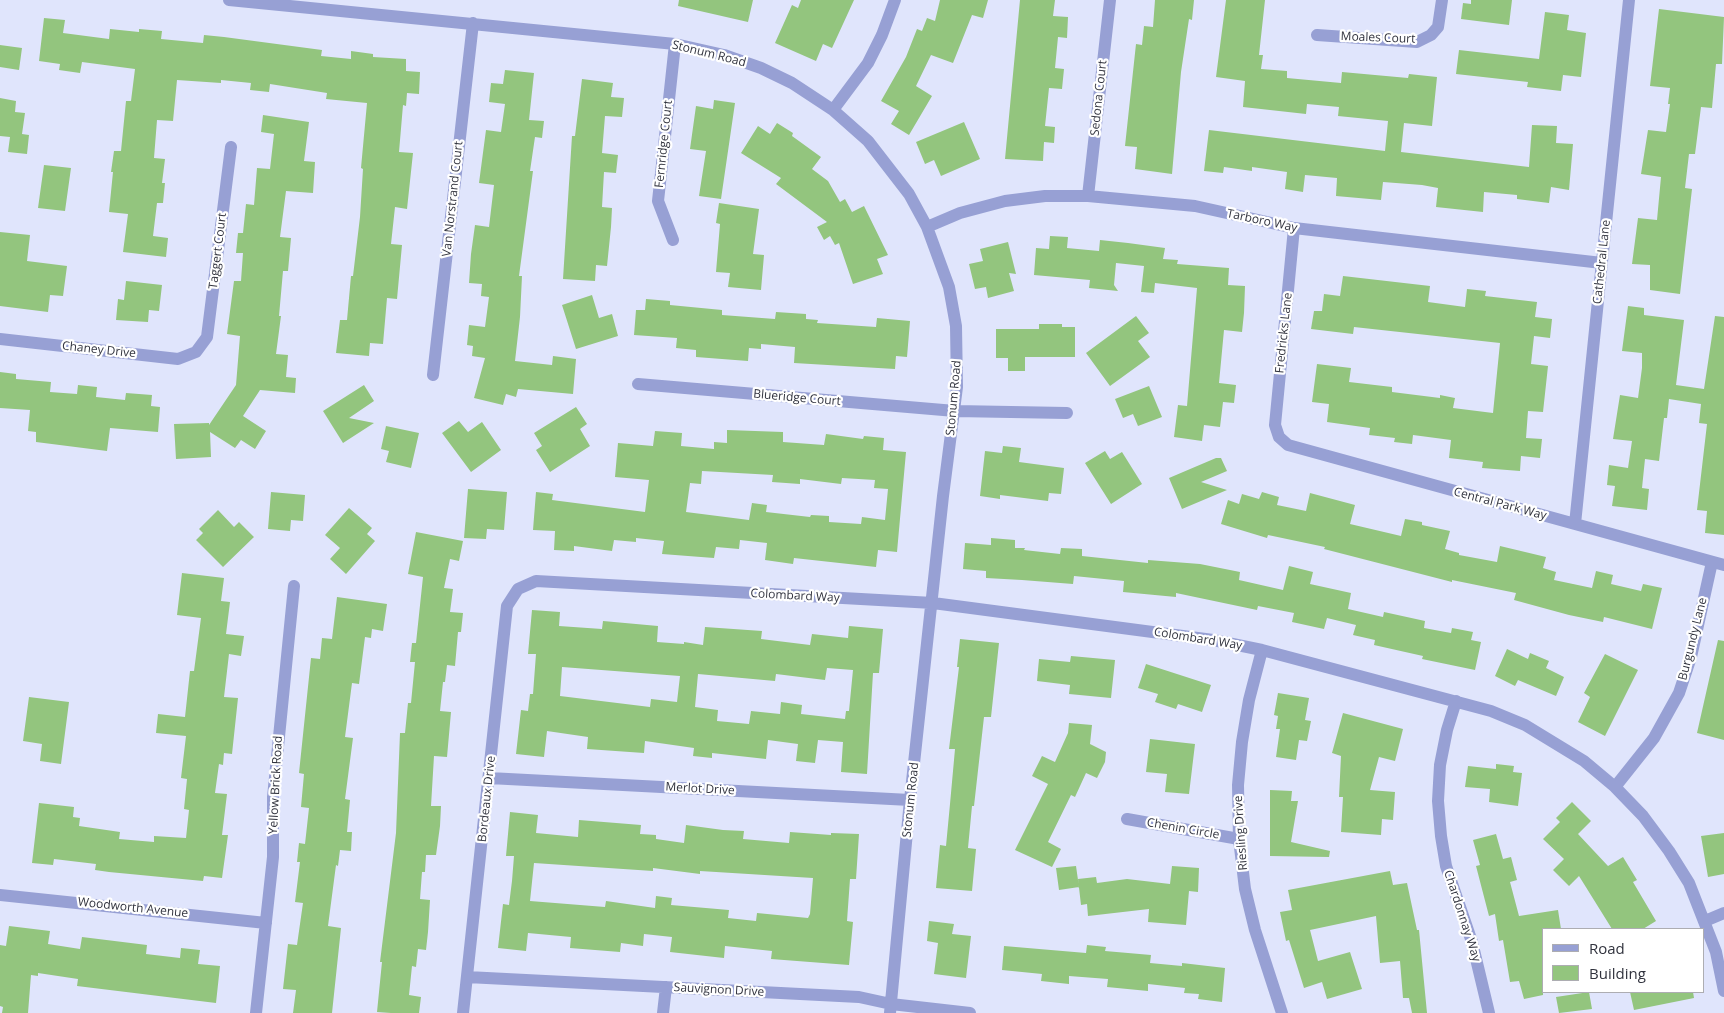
<!DOCTYPE html>
<style>
body{margin:0}
#map{position:relative;width:1724px;height:1013px;overflow:hidden;background:#e0e5fc;font-family:"Open Sans",sans-serif}
canvas{display:block}
.legend{position:absolute;left:1542px;top:928px;width:162px;height:65px;box-sizing:border-box;background:#fff;border:1px solid #adadb2;margin:0;padding:6px 9px;list-style:none;font-size:15px;color:#31333e}
.legend li{display:flex;align-items:center;gap:10px;height:25px}
.legend b{width:25px;border:1px solid #adadb2}
</style>
<div id="map">
<canvas width="1724" height="1013"></canvas>
<ul class="legend">
<li><b style="height:6px;background:#97a0d4"></b>Road</li>
<li><b style="height:14px;background:#93c57e"></b>Building</li>
</ul>
</div>
<script>
const ctx = document.querySelector('canvas').getContext('2d');
ctx.lineJoin = 'round';
function fill(path, color) { ctx.fillStyle = color; ctx.fill(path, 'evenodd'); }
const toPath = rows => new Path2D(rows.map(r => 'M' + r).join(''));
function strokePath(path, color, width, dash) { ctx.strokeStyle = color; ctx.lineWidth = width; ctx.lineCap = dash ? 'butt' : 'round'; ctx.setLineDash(dash || []); ctx.stroke(path); }
function write(font, color, halo, rows, align = 'center') {
  ctx.font = font + ' "Open Sans",sans-serif'; ctx.lineWidth = 4.5; ctx.setLineDash([]); ctx.textBaseline = 'middle'; ctx.strokeStyle = halo; ctx.fillStyle = color; for (const [text, x, y, turn = 0] of rows) {
    ctx.save(); ctx.translate(x, y); ctx.rotate((+turn || 0) * Math.PI / 180); ctx.textAlign = isNaN(turn) ? turn : align; if (halo) ctx.strokeText(text, 0, 0); ctx.fillText(text, 0, 0); ctx.restore();
  }
}
fill(toPath([
 [679,0,753,0,748,22,678,6],
 [801,0,854,0,832,48,823,44,816,61,775,43,792,5,798,8],
 [940,0,988,0,983,18,972,15,953,63,931,55,916,86,932,96,909,135,891,124,899,111,881,101,906,57,917,29,922,31,927,18,935,21],
 [1020,0,1055,0,1053,16,1068,17,1067,38,1058,37,1055,68,1064,69,1062,89,1049,88,1045,126,1055,127,1054,143,1044,142,1043,161,1005,159],
 [1155,0,1194,0,1192,20,1189,19,1181,72,1172,174,1135,169,1137,147,1125,146,1136,44,1142,45,1144,26,1153,27],
 [1226,0,1265,0,1259,55,1263,55,1261,69,1287,71,1287,78,1341,83,1342,72,1408,78,1409,74,1437,77,1432,126,1404,123,1401,152,1529,167,1532,125,1557,126,1556,143,1573,144,1569,190,1551,187,1549,203,1517,199,1517,195,1484,192,1483,212,1436,207,1438,188,1422,185,1383,182,1381,200,1336,196,1337,178,1305,175,1303,192,1285,189,1287,172,1252,167,1252,171,1224,167,1223,173,1204,171,1209,130,1385,151,1388,121,1338,116,1339,107,1307,104,1306,114,1243,107,1245,81,1216,77],
 [1471,0,1512,0,1509,25,1461,19,1463,3,1471,4],
 [1659,9,1724,17,1722,64,1716,64,1712,108,1701,107,1695,154,1689,154,1685,188,1692,189,1680,294,1650,290,1650,265,1632,264,1638,218,1657,220,1661,177,1641,174,1648,130,1666,132,1670,104,1668,104,1670,88,1650,86],
 [1545,12,1569,15,1567,30,1586,33,1581,77,1563,75,1561,91,1527,87,1528,82,1456,74,1459,50,1539,59],
 [44,18,65,20,63,33,109,39,110,29,139,32,139,29,162,31,161,39,203,43,204,35,224,37,322,50,321,56,351,59,351,51,373,54,373,57,406,59,406,71,420,72,419,94,407,93,406,106,403,105,399,152,413,153,407,209,395,207,391,244,402,245,397,299,387,298,383,344,370,343,369,356,336,353,340,320,347,320,351,276,353,276,360,217,363,169,361,168,367,103,326,99,327,93,270,84,269,92,250,90,251,83,221,80,221,83,177,80,173,121,157,120,154,158,165,159,162,183,165,183,163,203,157,203,153,236,168,238,166,257,123,252,128,214,109,212,113,172,111,172,114,151,121,151,126,101,131,101,135,69,82,62,80,73,59,70,60,64,39,61],
 [0,45,22,48,19,70,0,67],
 [505,70,534,73,529,120,544,121,542,138,535,137,530,171,533,171,519,276,522,276,520,317,515,361,552,365,553,356,576,359,573,394,518,389,516,397,506,394,503,405,474,398,485,358,472,356,473,346,467,345,469,325,485,327,489,297,481,296,482,284,469,283,471,254,475,225,489,227,494,185,479,183,486,130,501,132,505,104,489,102,491,83,503,84],
 [582,79,613,83,611,97,624,98,622,117,605,116,602,153,618,155,616,173,604,172,602,207,612,208,611,227,607,266,596,265,595,281,563,279,572,136,575,136],
 [0,98,16,101,15,112,25,113,22,134,29,135,27,154,8,152,10,137,0,136],
 [714,100,735,103,721,199,699,196,706,151,690,149,696,106,713,109],
 [263,115,309,122,304,161,315,162,313,193,286,191,280,237,291,238,288,271,283,271,279,316,281,316,276,354,288,355,286,377,296,378,295,393,260,390,243,416,266,431,255,449,241,440,235,448,210,432,211,457,176,459,174,424,209,423,209,425,236,385,240,336,227,334,234,281,241,281,243,253,236,253,238,233,243,233,246,204,254,205,257,168,270,169,274,134,261,132],
 [964,122,980,159,941,176,934,160,925,164,916,142],
 [777,123,793,133,792,136,821,157,812,169,828,181,840,202,845,199,852,212,864,206,888,255,877,259,883,274,853,284,839,243,835,245,830,236,824,240,817,227,827,222,776,184,781,178,741,153,758,126,770,134],
 [44,165,71,168,65,211,38,208],
 [719,203,759,209,753,254,764,255,761,290,728,287,730,273,716,272,720,224,716,223],
 [0,232,30,235,27,261,67,266,63,296,50,295,48,312,0,306],
 [1050,236,1068,237,1067,248,1099,251,1100,240,1128,243,1165,248,1163,259,1178,260,1177,264,1229,268,1228,285,1245,286,1244,313,1242,332,1224,330,1219,383,1236,385,1234,403,1223,402,1220,427,1204,425,1202,441,1174,437,1178,405,1187,406,1197,288,1155,283,1154,293,1141,292,1144,266,1116,263,1114,285,1118,291,1089,288,1090,280,1034,275,1036,248,1049,249],
 [1008,242,1016,274,1009,273,1014,291,988,298,986,287,975,289,969,264,983,261,980,249],
 [1343,276,1430,286,1428,302,1465,307,1467,289,1486,291,1485,296,1537,302,1535,317,1552,319,1550,338,1534,336,1531,364,1548,366,1543,412,1528,411,1526,438,1542,439,1540,458,1521,456,1520,471,1482,468,1483,462,1449,458,1451,440,1413,435,1412,444,1394,442,1395,438,1369,435,1370,428,1327,422,1329,404,1312,402,1317,364,1351,368,1349,382,1392,387,1392,392,1440,398,1440,395,1455,398,1453,408,1493,413,1500,343,1354,327,1353,334,1311,329,1314,311,1322,311,1324,294,1340,296],
 [126,281,162,285,159,311,149,310,148,322,116,320,118,299,124,300],
 [592,295,599,318,612,314,618,336,576,349,562,305],
 [646,299,670,301,670,305,722,310,722,315,775,319,776,312,806,314,806,319,818,320,817,323,876,327,877,318,910,321,907,357,896,356,895,369,794,363,795,347,761,344,761,349,749,348,748,361,696,357,696,350,676,348,677,338,634,335,636,310,645,310],
 [1628,306,1644,308,1644,315,1684,320,1676,385,1704,389,1715,316,1724,317,1724,535,1705,533,1707,511,1697,510,1707,424,1699,423,1701,404,1669,399,1667,418,1664,418,1659,461,1645,459,1642,488,1649,489,1647,510,1612,506,1615,486,1607,485,1609,465,1628,468,1632,441,1613,439,1620,395,1638,398,1642,368,1642,353,1622,351],
 [1136,316,1149,333,1138,341,1150,357,1110,386,1086,353],
 [1039,324,1062,324,1062,327,1075,327,1075,357,1025,357,1025,371,1008,371,1008,358,996,358,996,329,1039,329],
 [0,372,16,374,16,379,51,382,50,392,77,394,78,385,97,387,96,397,125,400,126,393,152,395,151,406,160,407,158,432,110,428,107,451,36,442,36,432,28,431,30,410,0,408],
 [364,385,374,401,349,418,374,423,343,443,323,411],
 [1149,386,1162,417,1138,426,1133,414,1123,418,1115,399],
 [576,407,587,424,580,429,590,446,550,472,536,450,542,446,534,433],
 [459,421,468,432,482,422,501,450,471,472,442,433],
 [386,426,419,433,411,468,386,462,389,451,381,449],
 [727,430,783,432,783,442,824,445,826,434,863,439,864,436,884,438,883,450,906,452,897,552,878,550,876,567,794,558,793,564,765,560,767,543,740,540,739,549,716,547,714,558,662,554,664,541,636,538,636,542,614,540,612,551,574,546,574,551,554,550,555,531,533,530,536,492,553,494,552,500,645,512,649,480,615,477,618,443,653,446,655,431,682,433,681,446,714,449,714,442,727,443],
 [702,471,773,475,772,482,800,484,800,479,841,484,842,478,875,480,874,488,888,489,885,520,862,517,861,524,829,522,829,516,811,515,810,517,766,512,767,505,752,503,749,520,686,512,690,483,701,484],
 [1003,446,1021,448,1019,462,1064,468,1061,494,1049,493,1048,501,1000,495,1000,499,980,496,985,451,1002,453],
 [1105,451,1110,459,1122,452,1142,484,1111,504,1085,463],
 [1216,458,1221,458,1227,471,1201,482,1227,490,1182,509,1169,478],
 [468,489,507,492,504,530,487,529,486,539,464,538],
 [271,492,305,495,303,521,291,520,290,531,268,529],
 [1262,492,1279,497,1277,505,1306,511,1310,493,1355,505,1350,524,1401,536,1405,519,1422,522,1422,525,1450,531,1445,549,1459,553,1459,555,1497,562,1500,546,1546,557,1543,568,1556,572,1554,580,1592,588,1596,571,1613,575,1611,584,1641,591,1643,584,1662,588,1652,629,1604,617,1603,622,1569,615,1514,600,1516,593,1452,580,1452,582,1324,549,1325,547,1268,535,1267,538,1221,524,1228,500,1239,504,1242,494,1259,499],
 [349,508,372,528,367,534,375,541,346,574,330,559,340,548,325,535],
 [218,510,234,527,239,522,254,537,223,567,196,540,203,533,199,529],
 [416,532,463,541,459,561,450,559,444,588,453,589,450,612,463,613,461,632,458,632,455,666,447,665,445,682,443,682,440,711,451,712,447,757,434,756,431,806,441,806,440,826,436,855,426,855,425,872,422,872,420,899,430,900,428,932,426,950,418,949,416,967,412,966,409,995,421,997,419,1013,391,1013,377,1012,382,962,380,962,396,833,400,733,405,733,408,703,411,703,415,662,410,662,412,643,416,643,423,577,408,574],
 [991,538,1015,540,1015,548,1025,548,1024,550,1060,554,1061,548,1082,549,1082,556,1148,563,1148,560,1200,564,1240,572,1239,580,1283,590,1289,566,1313,572,1310,584,1351,593,1348,609,1383,617,1384,612,1425,621,1424,628,1451,633,1452,628,1473,632,1471,640,1481,642,1475,670,1422,659,1423,656,1374,645,1375,640,1353,635,1356,625,1327,618,1324,629,1292,622,1294,613,1258,606,1257,610,1176,593,1176,597,1123,592,1124,581,1074,576,1073,584,1022,580,986,578,986,571,963,569,965,543,991,545],
 [182,573,224,578,221,601,230,602,226,634,244,636,241,656,229,654,224,697,238,698,232,754,224,753,223,765,219,764,215,793,227,794,222,835,228,835,222,878,204,876,203,881,109,872,95,870,96,864,54,859,53,865,32,863,39,803,74,807,73,817,80,818,79,826,120,832,119,839,154,842,154,836,186,838,189,810,184,809,187,779,181,778,186,736,156,733,158,714,185,717,190,671,194,671,201,618,177,615],
 [337,597,387,604,383,631,372,629,371,638,365,637,359,684,352,683,345,737,353,738,345,799,350,800,347,832,352,832,351,851,340,850,338,866,336,865,328,926,341,928,332,1013,293,1013,296,990,283,989,288,944,297,945,303,903,295,902,300,862,297,862,299,843,305,844,309,808,301,807,304,774,299,773,311,658,320,659,322,638,332,639],
 [532,610,560,612,559,626,602,629,603,621,658,626,657,642,684,644,684,642,703,645,705,627,762,631,761,639,810,645,812,634,848,638,849,626,883,629,879,673,873,673,867,774,841,772,843,742,818,740,815,763,796,761,798,744,768,740,766,759,712,753,712,758,693,756,694,748,645,741,644,753,587,749,588,737,547,731,544,757,516,754,521,710,528,711,530,694,533,694,536,654,528,654],
 [562,667,680,676,677,702,651,699,650,707,560,696],
 [827,668,853,670,849,711,846,711,845,719,801,714,802,705,781,702,780,714,751,711,749,724,717,721,718,710,695,707,698,674,775,681,776,674,825,680],
 [960,639,999,643,991,717,984,717,974,806,972,806,968,848,976,849,972,891,936,888,940,845,946,846,950,804,955,749,949,749,959,667,957,667],
 [1718,640,1724,641,1724,740,1697,733],
 [1507,649,1528,659,1530,653,1549,661,1546,668,1564,677,1556,696,1518,680,1515,686,1495,676],
 [1605,654,1638,670,1605,736,1578,722,1590,697,1584,693],
 [1071,656,1115,660,1111,698,1069,694,1070,685,1037,681,1039,659,1070,662],
 [1146,664,1211,685,1202,712,1178,704,1176,709,1155,702,1158,694,1138,688],
 [1278,693,1309,698,1305,720,1311,721,1307,741,1299,740,1296,760,1276,757,1280,729,1276,729,1278,716,1274,715],
 [29,697,69,702,61,764,40,761,42,744,23,741],
 [1343,713,1403,729,1395,761,1379,757,1370,790,1395,792,1393,820,1382,819,1381,835,1341,832,1343,797,1339,797,1341,756,1332,753],
 [1069,723,1092,725,1090,744,1106,752,1105,762,1097,778,1086,773,1075,797,1071,795,1048,842,1061,849,1052,867,1015,850,1048,784,1032,776,1042,756,1055,762,1068,733],
 [1150,739,1195,744,1189,794,1165,792,1167,774,1146,772],
 [1496,764,1514,766,1513,772,1522,773,1518,806,1489,802,1490,789,1465,787,1468,766,1496,769],
 [1270,790,1292,791,1291,801,1298,801,1291,842,1330,851,1329,857,1270,856],
 [1572,802,1591,821,1578,834,1608,866,1623,857,1637,880,1633,882,1656,921,1643,929,1612,929,1579,876,1569,886,1553,870,1564,859,1543,839,1560,822,1556,818],
 [510,812,538,815,536,833,578,837,579,820,641,825,640,834,656,835,656,839,684,843,686,825,723,830,744,831,743,839,789,843,790,832,831,835,831,833,859,834,856,879,850,879,847,921,853,922,849,965,771,959,772,951,725,946,724,958,670,952,672,937,644,934,643,946,621,943,620,952,570,948,571,937,528,933,526,951,498,948,503,904,509,905,512,881,514,856,506,856],
 [534,863,653,871,653,868,700,874,700,871,813,878,810,914,808,918,757,913,756,921,728,918,729,910,671,905,672,898,656,896,655,908,606,901,605,907,530,901],
 [1724,833,1724,874,1708,877,1701,836],
 [1496,834,1503,859,1511,857,1517,880,1510,882,1519,916,1558,910,1561,929,1543,929,1543,995,1524,999,1519,981,1510,982,1503,940,1499,941,1495,914,1489,916,1476,866,1480,865,1473,840],
 [1076,866,1079,887,1059,890,1056,868],
 [1172,866,1199,868,1198,892,1189,891,1186,925,1148,922,1149,909,1088,916,1087,904,1081,905,1078,879,1096,877,1097,883,1127,879,1170,884],
 [1390,871,1393,885,1407,883,1417,930,1419,930,1427,1013,1412,1013,1409,998,1403,998,1400,961,1380,963,1376,916,1310,930,1318,961,1350,952,1362,989,1327,999,1322,982,1304,988,1289,940,1286,941,1280,912,1292,910,1288,890],
 [929,921,954,924,952,934,971,936,966,978,934,974,938,943,927,941],
 [9,926,50,931,48,944,80,949,82,937,147,945,146,954,180,958,181,948,200,950,198,964,220,966,216,1003,77,986,78,979,38,973,38,976,31,975,28,1013,2,1013,3,1007,0,1006,0,945,6,946],
 [1087,945,1106,947,1105,951,1151,955,1150,963,1182,966,1182,963,1225,968,1222,1002,1198,999,1199,994,1184,993,1185,988,1148,984,1148,991,1107,987,1108,979,1069,976,1069,984,1041,981,1042,974,1002,970,1004,946,1086,953],
 [1589,992,1592,1009,1559,1013,1556,997],
 [1630,992,1693,992,1694,998,1634,1010]
]), '#93c57e');
strokePath(toPath([
 [229,0,675,44,724,55,761,68,792,83,833,110,868,141,909,194,927,227,949,287,956,326,957,387,943,496,910,800,890,1013],
 [1317,35,1417,42,1431,35,1438,27,1442,0],
 [833,110,868,63,882,35,895,0],
 [1088,196,1110,0],
 [927,227,960,213,1005,201,1045,196,1088,196,1195,206,1294,228,1602,263],
 [1294,228,1275,425,1279,437,1288,445,1724,565],
 [673,240,658,201,675,44],
 [0,339,178,359,196,352,207,337,231,147],
 [433,375,473,23],
 [638,384,955,411,1067,413],
 [1575,524,1629,0],
 [1262,650,1249,700,1242,742,1238,785,1239,839,1245,889,1255,930,1282,1013],
 [1456,701,1447,730,1440,765,1438,801,1441,836,1446,866,1472,942,1489,1013],
 [489,778,910,800],
 [1615,787,1654,738,1679,693,1691,657,1712,562],
 [1127,819,1239,839],
 [0,895,266,923],
 [1705,921,1724,913],
 [467,977,859,997,891,1004,970,1013],
 [256,1013,273,857,273,797,294,586],
 [463,1013,507,606,518,589,536,581,933,603,1213,640,1262,650,1491,711,1525,725,1584,761,1615,787,1643,816,1669,851,1689,883,1716,952,1724,991],
 [663,1013,666,987]
]), '#97a0d4', 12);
write('12px', '#31333e', '#fff', [
 ["Moales Court",1378,38,2],
 ["Stonum Road",709,54,14],
 ["Sedona Court",1099,98,-84],
 ["Fernridge Court",664,144,-84],
 ["Van Norstrand Court",453,199,-84],
 ["Tarboro Way",1262,221,12],
 ["Taggert Court",218,251,-83],
 ["Cathedral Lane",1602,262,-84],
 ["Fredricks Lane",1284,333,-84],
 ["Chaney Drive",99,350,6],
 ["Blueridge Court",797,398,5],
 ["Stonum Road",954,398,-85],
 ["Central Park Way",1500,504,15],
 ["Colombard Way",795,596,3],
 ["Colombard Way",1198,639,9],
 ["Burgundy Lane",1693,639,-76],
 ["Yellow Brick Road",276,785,-87],
 ["Merlot Drive",700,789,3],
 ["Bordeaux Drive",487,799,-84],
 ["Stonum Road",911,800,-84],
 ["Chenin Circle",1183,829,10],
 ["Riesling Drive",1241,833,-94],
 ["Woodworth Avenue",133,908,6],
 ["Chardonnay Way",1462,916,72],
 ["Sauvignon Drive",719,990,3]
]);
</script>
